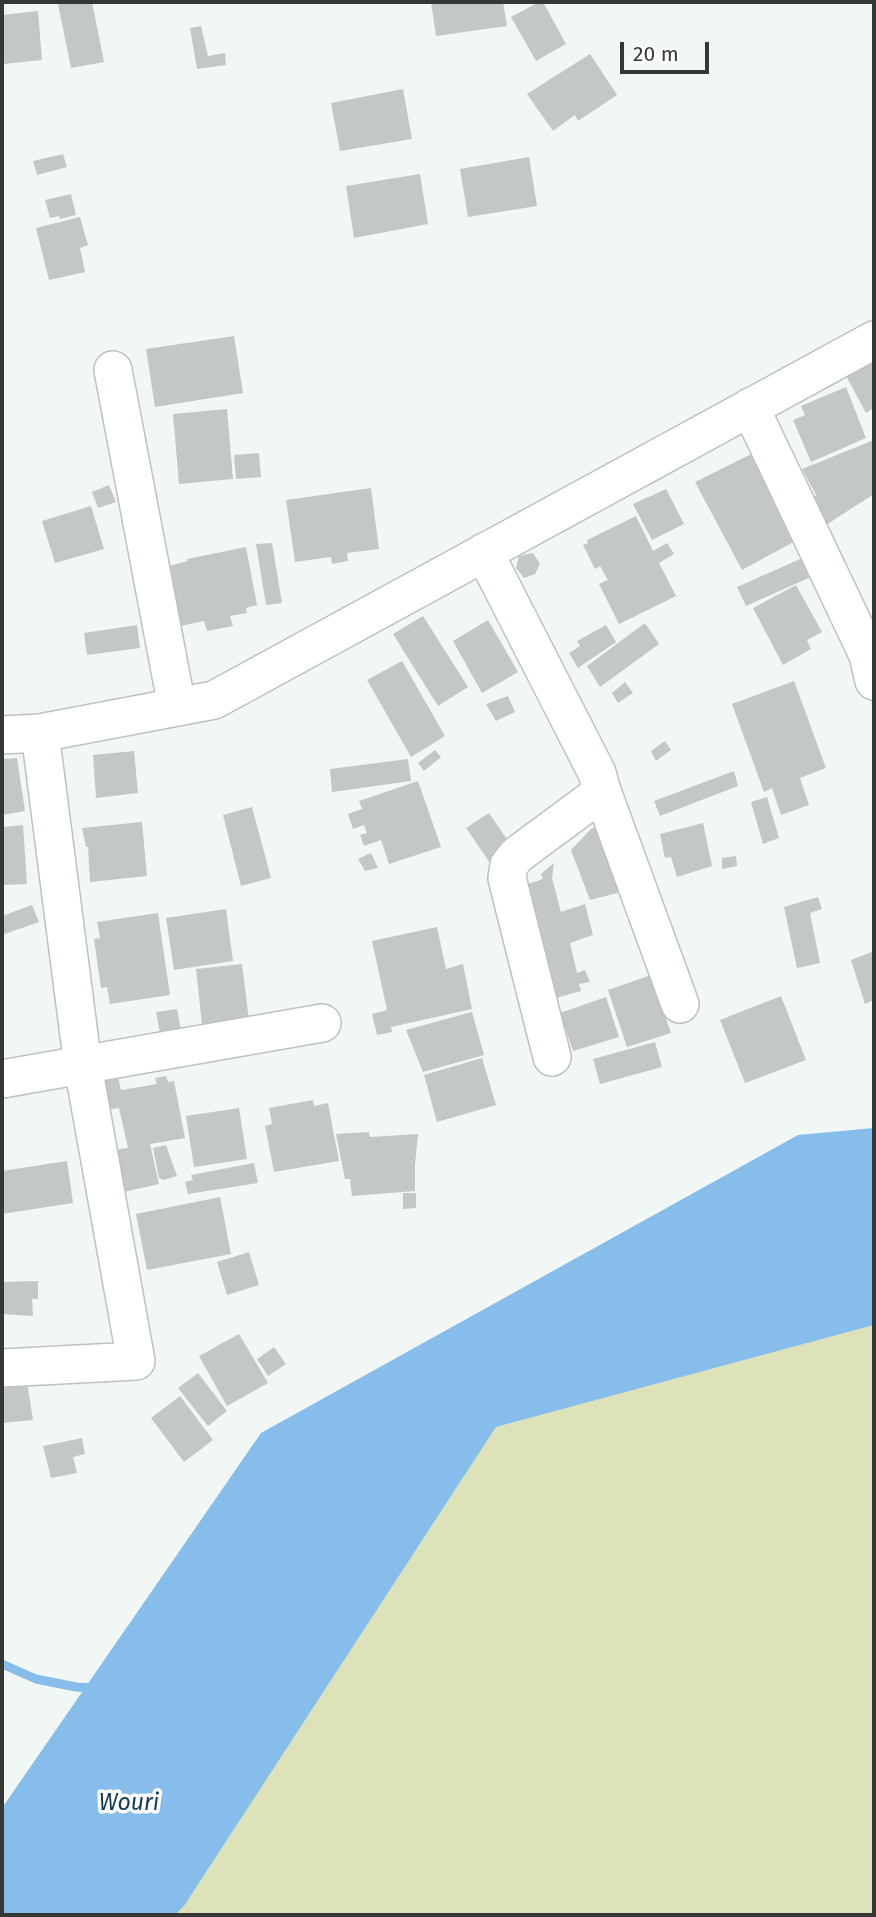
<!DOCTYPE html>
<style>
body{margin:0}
#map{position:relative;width:876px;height:1917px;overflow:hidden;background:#f0f7f5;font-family:"Fira Sans",sans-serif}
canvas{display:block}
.frame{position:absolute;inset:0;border:4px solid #363838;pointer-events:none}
.scale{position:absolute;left:620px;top:42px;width:89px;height:32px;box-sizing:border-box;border:4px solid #363838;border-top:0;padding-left:9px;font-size:21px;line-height:24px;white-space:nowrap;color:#363838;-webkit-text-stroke:5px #fff;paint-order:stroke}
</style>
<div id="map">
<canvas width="876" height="1917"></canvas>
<div class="frame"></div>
<div class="scale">20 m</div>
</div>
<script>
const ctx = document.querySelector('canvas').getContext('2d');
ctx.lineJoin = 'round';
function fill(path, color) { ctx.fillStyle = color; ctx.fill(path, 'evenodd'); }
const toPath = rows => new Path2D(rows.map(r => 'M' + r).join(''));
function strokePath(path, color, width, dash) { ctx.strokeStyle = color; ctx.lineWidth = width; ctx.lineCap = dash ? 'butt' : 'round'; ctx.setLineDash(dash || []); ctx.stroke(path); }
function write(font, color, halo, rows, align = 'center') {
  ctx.font = font + ' "Fira Sans",sans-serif'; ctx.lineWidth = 7; ctx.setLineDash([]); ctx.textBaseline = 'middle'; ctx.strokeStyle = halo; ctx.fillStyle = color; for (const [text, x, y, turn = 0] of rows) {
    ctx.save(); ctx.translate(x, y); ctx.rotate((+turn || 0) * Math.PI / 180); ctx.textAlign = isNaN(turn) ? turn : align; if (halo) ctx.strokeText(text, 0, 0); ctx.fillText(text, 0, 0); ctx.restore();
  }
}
fill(toPath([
 [874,1325,874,1915,175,1915,184,1906,496,1427]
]), '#dee2b8');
fill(toPath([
 [874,1128,874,1325,496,1427,184,1906,175,1915,2,1915,2,1808,261,1433,798,1135]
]), '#86bdeb');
strokePath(toPath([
 [2,1664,36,1679,76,1687,94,1688]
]), '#86bdeb', 9);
fill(toPath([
 [67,2,92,2,104,62,71,68,58,4],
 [431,2,503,2,507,26,436,36],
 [539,2,543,2,566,44,536,61,511,17],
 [38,11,42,60,4,64,2,15],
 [201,26,208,56,225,53,226,65,197,69,190,28],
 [590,54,617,95,578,121,575,115,553,131,527,94],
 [403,89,412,139,340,151,331,103],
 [63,154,67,167,37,175,33,161],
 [529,157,537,206,468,217,460,169],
 [420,174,428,224,354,238,346,186],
 [71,194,76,215,60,219,59,216,50,218,45,200],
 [80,217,88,245,80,248,85,272,49,280,36,228],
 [234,336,243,393,155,407,146,349],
 [874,345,874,408,866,413,844,372],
 [846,387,866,438,811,462,793,420,805,415,801,406],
 [227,409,233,479,179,484,173,414],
 [874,440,874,494,826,525,813,497,816,495,802,469],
 [259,453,261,477,236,479,234,455],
 [751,454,797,540,742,570,695,482],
 [109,485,116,502,98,508,92,492],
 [371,488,379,549,347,553,348,561,332,564,331,557,295,562,286,500],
 [666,489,684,524,652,540,633,504],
 [91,506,104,549,55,563,42,521],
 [636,516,653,551,667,543,674,554,659,563,676,596,619,624,599,584,608,580,600,566,595,569,583,545,588,543,587,540],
 [272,543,282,603,266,605,256,544],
 [246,547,257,605,246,608,247,613,230,616,233,626,207,631,204,621,175,627,165,567,188,561,187,559],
 [533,553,540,564,535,574,524,578,516,568,519,556],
 [807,556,815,575,746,606,737,587],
 [796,585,822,632,807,640,811,649,783,665,753,608],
 [423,616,468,687,438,706,393,634],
 [488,620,518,672,482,693,453,641],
 [645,623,659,644,600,687,587,666],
 [137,625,140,648,87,655,84,633],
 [606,625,616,642,578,668,569,653,580,646,577,641],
 [402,661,445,736,411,757,367,680],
 [794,681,826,768,800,778,809,805,781,815,772,788,764,792,732,704],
 [625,682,633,693,618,703,612,693],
 [508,696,515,712,496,721,486,704],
 [665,741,671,750,656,761,651,751],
 [435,750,441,757,424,771,418,763],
 [134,751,138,793,96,798,93,755],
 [17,758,25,811,2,815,2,759],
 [408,759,411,781,332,792,330,769],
 [734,771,738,786,660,816,654,801],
 [418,781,441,847,389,864,381,840,364,846,360,835,367,833,364,825,353,829,348,814,362,809,359,801],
 [767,797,779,838,763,844,751,802],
 [252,807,271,878,241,886,223,815],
 [489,813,513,848,490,863,466,828],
 [142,822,147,876,90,882,88,847,86,847,82,828],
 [609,822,629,890,590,900,571,850,591,829],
 [703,823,712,866,677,877,671,857,665,858,660,834],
 [23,825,27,884,2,885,2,827],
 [371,853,378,868,365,871,358,859],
 [736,856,737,866,722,869,722,858],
 [554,863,552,878,561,912,585,904,593,935,570,943,577,973,585,970,590,982,579,984,581,991,552,999,548,981,552,980,528,884,543,879,541,874],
 [818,897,822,909,810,913,820,963,797,968,784,907],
 [32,905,39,922,2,935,2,916],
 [226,909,233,961,174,970,166,918],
 [158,913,170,995,110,1004,107,987,101,988,94,939,100,938,97,922],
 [437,927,446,969,463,964,472,1009,391,1027,392,1032,377,1035,372,1014,387,1010,372,941],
 [874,951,874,1000,865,1004,851,960],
 [242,964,250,1028,203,1034,196,969],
 [651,975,671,1033,627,1047,608,990],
 [781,996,806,1060,745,1083,720,1020],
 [606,997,619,1037,573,1051,560,1013],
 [177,1009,182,1035,161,1038,156,1012],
 [472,1012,484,1055,423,1072,406,1030],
 [655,1042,662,1067,600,1084,593,1059],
 [482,1058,496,1105,437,1122,424,1075],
 [118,1076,121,1090,157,1084,155,1078,166,1076,168,1082,174,1081,185,1138,150,1144,159,1184,124,1192,113,1150,128,1148,119,1108,97,1111,97,1081],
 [313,1100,314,1106,328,1103,339,1161,274,1172,265,1126,272,1124,269,1108],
 [239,1108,247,1159,194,1167,186,1116],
 [369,1132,370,1137,418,1134,415,1165,415,1191,352,1196,350,1179,345,1179,336,1134],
 [166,1145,177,1176,164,1180,159,1178,153,1148],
 [67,1161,73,1203,2,1214,2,1171],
 [254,1163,258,1183,188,1194,185,1182,193,1180,191,1175],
 [403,1193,416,1193,416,1208,403,1209],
 [220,1197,231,1254,147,1270,136,1214],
 [249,1252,259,1285,227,1295,217,1262],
 [38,1281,38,1299,32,1299,33,1316,2,1314,2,1282],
 [239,1334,268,1383,227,1406,199,1356],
 [274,1347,286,1364,268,1376,257,1359],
 [198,1373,227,1411,208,1426,178,1388],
 [2,1375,27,1382,33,1420,2,1423],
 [180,1396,213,1440,184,1462,151,1418],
 [82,1438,85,1454,73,1457,77,1473,51,1478,43,1446]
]), '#c4c8c4');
const minor = toPath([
 [113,370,177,707],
 [750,407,868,655,874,681],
 [484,552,597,773,601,788,594,798,517,855,509,865,507,878,552,1057],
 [2,735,40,733,214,700,874,340],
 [601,788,680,1004],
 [2,1079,322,1023],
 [2,1368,136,1361,83,1066,40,733]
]);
strokePath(minor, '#bcc2c0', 40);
strokePath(minor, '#fff', 37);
write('italic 23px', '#0f3a58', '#fff', [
 ["Wouri",129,1804]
]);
</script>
